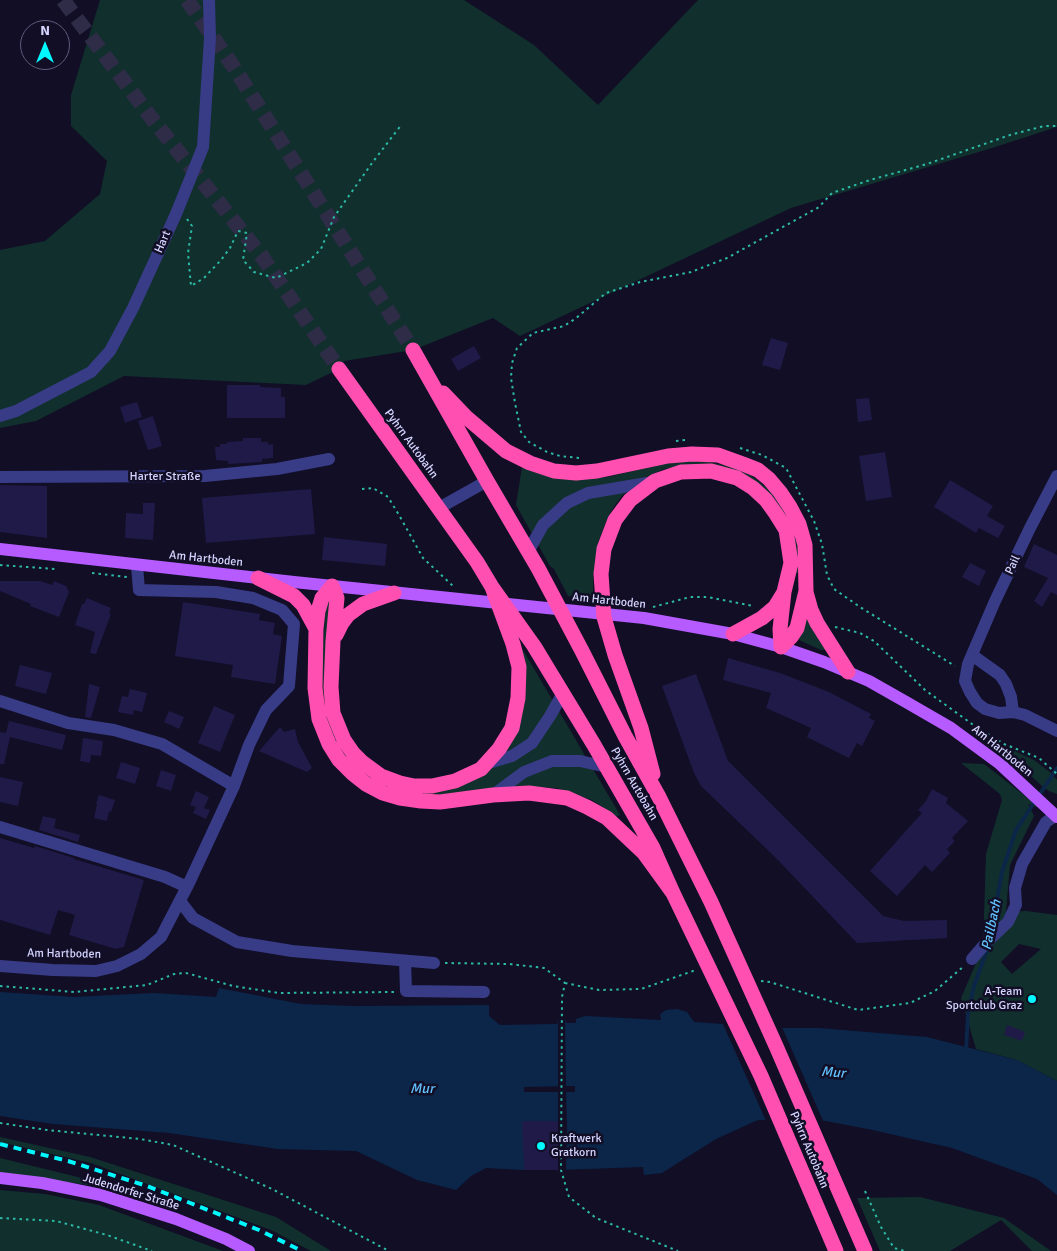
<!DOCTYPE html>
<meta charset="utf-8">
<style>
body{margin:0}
#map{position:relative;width:1057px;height:1251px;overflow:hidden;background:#110e26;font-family:Signika,sans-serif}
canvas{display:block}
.north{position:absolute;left:20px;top:20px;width:50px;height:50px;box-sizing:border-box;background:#110e26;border:1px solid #5f5d7d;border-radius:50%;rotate:0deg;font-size:14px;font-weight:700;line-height:20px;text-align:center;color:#d5d4ff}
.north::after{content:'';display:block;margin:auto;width:18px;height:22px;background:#00f8ff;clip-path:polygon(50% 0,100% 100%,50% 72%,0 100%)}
</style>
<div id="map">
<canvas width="1057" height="1251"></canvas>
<div class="north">N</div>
</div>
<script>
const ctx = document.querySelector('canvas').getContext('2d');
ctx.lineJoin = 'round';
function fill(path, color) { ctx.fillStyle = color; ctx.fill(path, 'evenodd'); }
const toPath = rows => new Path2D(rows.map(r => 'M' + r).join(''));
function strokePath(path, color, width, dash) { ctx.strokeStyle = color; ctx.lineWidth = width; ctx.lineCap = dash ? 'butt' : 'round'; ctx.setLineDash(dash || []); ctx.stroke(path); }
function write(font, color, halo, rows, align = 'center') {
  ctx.font = font + ' Signika,sans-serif'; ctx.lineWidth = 5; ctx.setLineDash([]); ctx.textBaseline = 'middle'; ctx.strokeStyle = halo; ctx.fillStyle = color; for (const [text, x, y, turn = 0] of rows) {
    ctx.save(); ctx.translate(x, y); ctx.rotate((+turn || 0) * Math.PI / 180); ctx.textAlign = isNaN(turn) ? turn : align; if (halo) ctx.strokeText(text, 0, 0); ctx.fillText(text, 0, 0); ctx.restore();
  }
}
fill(toPath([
 [100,0,464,0,534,45,598,105,698,0,1057,0,1057,127,992,148,791,208,520,336,493,318,413,350,344,361,339,369,306,385,124,376,36,421,0,428,0,250,45,241,100,194,107,161,71,126,71,95],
 [684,461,704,461,729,466,738,469,752,476,767,488,774,495,789,517,799,549,800,573,796,573,786,520,707,464,684,465,664,469,644,478,632,487,621,497,613,508,607,519,599,540,594,573,593,574,593,599,568,596,554,569,550,566,516,505,522,467,596,478,608,477,654,466],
 [330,601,335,736,416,792,506,750,520,647,523,650,620,815,615,817,606,809,592,800,557,788,520,786,443,795,403,794,366,778,341,753,327,724,321,677,326,603],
 [806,616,826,649,825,650,821,650,799,640],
 [1004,746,1034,760,1051,773,1057,780,1057,794,1049,791,1043,787,1006,753,1003,747],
 [961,763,984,764,1042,809,1028,804,1034,816,1010,865,1006,912,1026,911,1057,915,1057,1081,1017,1060,976,1049,961,998,983,947,986,854,1002,800,1000,794],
 [1019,944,1041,949,1012,974,1001,962],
 [0,1137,90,1157,276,1217,331,1251,311,1251,271,1230,91,1163,0,1142],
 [0,1158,90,1180,132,1194,88,1185,0,1173],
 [0,1190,45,1194,99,1205,223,1251,0,1251],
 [920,1197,1004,1218,1051,1251,1032,1251,1001,1220,950,1251,880,1251,857,1198]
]), '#11302d');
fill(toPath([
 [219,988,301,1004,353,1006,489,1005,489,1016,500,1025,557,1024,558,1020,561,1019,565,1019,566,1023,576,1023,576,1019,585,1016,661,1020,660,1014,666,1010,677,1009,687,1012,694,1022,781,1028,819,1028,927,1037,1017,1060,1057,1081,1057,1195,1037,1179,952,1148,868,1129,826,1121,758,1120,716,1139,662,1173,644,1175,643,1167,558,1170,524,1170,486,1168,471,1176,456,1190,417,1180,356,1151,278,1149,169,1133,53,1124,0,1116,0,992,74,997,154,993,216,997],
 [575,1086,575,1092,524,1092,524,1087]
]), '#0b2649');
fill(toPath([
 [561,1019,565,1019,566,1089,558,1089,558,1020],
 [722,1022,781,1025,824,1123,767,1123],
 [558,1090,566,1090,567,1128,566,1170,558,1170]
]), '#110e26');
strokePath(toPath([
 [991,933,1002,872,1016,830,1057,768],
 [966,1052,968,1013,974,986,988,947]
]), '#0b2649', 4);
fill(toPath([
 [771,338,788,343,780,370,762,365],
 [474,346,481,358,458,371,451,359],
 [227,385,260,385,260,387,281,388,281,397,285,397,285,418,227,418],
 [869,398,872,420,858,422,856,399],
 [137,402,142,417,125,423,120,407],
 [153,416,162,446,148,450,138,421],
 [243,438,261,438,261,442,268,442,268,445,273,444,273,458,262,459,262,462,228,464,228,461,216,460,215,447,220,447,220,444,227,444,227,442,243,441],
 [885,452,892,497,866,501,859,456],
 [950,480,993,506,987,516,1005,526,998,538,979,528,976,533,934,507],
 [0,485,47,486,47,538,0,532],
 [311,489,315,534,206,543,202,498],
 [143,503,155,503,153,540,125,538,126,513,143,514],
 [324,537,387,544,385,566,322,560],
 [1034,544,1057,555,1057,595,1051,592,1042,607,1034,601,1048,578,1024,567],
 [970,563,986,571,979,586,962,577],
 [0,581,40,581,52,585,54,581,66,586,69,592,59,617,30,606,31,604,0,591],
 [87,598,111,608,109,614,111,614,96,654,90,653,95,632,75,625,82,604,84,604],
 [183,602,260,614,259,620,275,623,273,634,282,636,275,684,231,677,233,665,175,656],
 [728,658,780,673,829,692,871,714,869,718,875,721,862,746,857,743,849,758,807,737,811,728,766,708,771,693,723,680],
 [20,665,52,673,46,694,15,686],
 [696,674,728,761,883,916,904,921,947,920,947,938,857,943,775,857,701,786,694,773,662,686],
 [89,684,100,687,91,718,85,717],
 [130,689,147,693,142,712,134,710,133,715,118,712,122,696,128,697],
 [214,706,235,715,220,752,198,743],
 [169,711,184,717,179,729,164,722],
 [9,721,66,735,62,750,10,737,4,764,0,764,0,732,6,733],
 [280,727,284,732,295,729,298,742,312,768,307,772,259,751],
 [83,738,103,741,101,756,91,755,90,763,80,761],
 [121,762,140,768,135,784,116,778],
 [161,770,176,775,171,791,156,786],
 [0,777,23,782,18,806,0,802],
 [932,789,948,798,946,803,968,821,952,838,955,841,947,849,950,853,932,872,925,865,897,896,870,871,922,813,918,810,926,801],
 [196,791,209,797,204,808,210,810,206,819,193,813,196,807,190,805],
 [99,795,115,800,111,812,109,811,107,821,94,818,97,804,96,804],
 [43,816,56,819,54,828,80,835,78,842,39,830],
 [0,838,34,848,35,846,74,858,74,859,144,880,124,947,116,949,69,935,75,915,58,910,50,935,0,920],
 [1007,1025,1025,1032,1022,1041,1004,1035],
 [524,1121,558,1121,558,1170,524,1170,522,1122,524,1122]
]), '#201a48');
strokePath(toPath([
 [63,0,153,120,261,255,339,369],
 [187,0,233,66,413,350]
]), '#2e2c47', 15, [15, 8]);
strokePath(toPath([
 [187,219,192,226,188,253,191,286,204,278,221,260,230,248,238,231,247,233,243,260,254,272,276,278,307,263,321,249,334,217,372,163,402,124],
 [676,441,686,440],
 [740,448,762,455,786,468,814,521,822,544,827,575,834,589,860,607,955,666],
 [579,458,560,456,547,452,529,442,521,432,515,403,511,378,512,363,517,348,533,333,564,326,575,319,606,293,640,282,691,272,727,258,819,207,832,193,870,180,927,164,1010,135,1044,126,1057,126],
 [362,489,373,488,388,497,399,515,423,558,453,586],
 [0,565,55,569],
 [92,573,127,577],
 [653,607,690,597,707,597,754,606],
 [835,627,860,633,874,641,925,690,972,724,1004,744,1039,758,1057,774],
 [445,963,509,964,544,968,565,983,562,997,561,1170,569,1197,596,1218,678,1251],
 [761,981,770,982,858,1010,910,1003,935,991,964,966],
 [565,983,599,990,641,989,693,971,697,972],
 [0,986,75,992,147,985,174,974,186,973,233,986,279,993,395,992],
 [0,1123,47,1130,140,1139,173,1145,272,1189,389,1251],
 [865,1191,881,1227,894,1248,905,1251],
 [0,1218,56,1221,107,1235,152,1251]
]), '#2cbaa7', 2, [2.5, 4]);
strokePath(toPath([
 [0,416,16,411,91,372,110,351,133,308,176,214,203,147,210,38,209,0],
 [1057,476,1030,528,995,601,968,664,965,681,970,692,977,703,985,709,999,713,1013,712,1025,715,1057,731],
 [0,477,205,476,277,469,329,459],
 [439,508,487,481],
 [528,552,543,525,567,503,588,493,653,482],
 [972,655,1000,675,1006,684,1011,697,1013,712],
 [0,701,68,723,114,730,162,744,234,786],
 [485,764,512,756,532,743,550,716,563,693],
 [493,795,524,772,552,761,580,761,607,767],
 [0,827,165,877,187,887],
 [180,901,193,918,237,942,292,951,434,963],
 [972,959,985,944,1008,922,1016,905,1015,888,1022,864,1046,822,1057,815],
 [405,961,406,991,484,992],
 [0,966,53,970,96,971,117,966,141,954,161,937,189,883,234,786,249,745,266,710,289,686,294,624,282,610,253,598,216,592,139,590,137,566]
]), '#383b86', 12);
strokePath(toPath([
 [0,549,294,582,644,618,733,634,781,647,824,662,869,681,906,702,951,728,1000,764,1057,817],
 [0,1178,42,1183,101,1195,176,1219,226,1239,249,1251]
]), '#b55bff', 12);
strokePath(toPath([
 [413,350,487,481,538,568,582,651,625,736,659,797,711,902,776,1046,865,1251],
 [339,369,477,562,492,587,534,646,594,745,653,848,673,893,761,1076,836,1251],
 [443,393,466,417,506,451,530,463,554,471,576,473,597,471,668,456,692,454,718,455,743,464,758,470,769,479,780,492,790,507,799,524,805,545,806,591,797,628,791,637,781,647],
 [258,578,294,596,303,605,316,629],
 [492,587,513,644,519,667,518,698,512,728,499,749,481,769,455,781,432,786,414,786,400,783,381,776,362,762,353,753,344,740,333,713,331,687,333,641,337,598,332,586,322,598,318,611,316,629,315,688,319,719,329,744,339,760,352,773,366,784,383,793,400,798,421,801,440,802,493,795,529,793,567,798,587,807,607,818,644,853,673,893],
 [806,592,811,610,817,623,848,672],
 [733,634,762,618,775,607,783,594],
 [336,635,342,623,348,615,363,604,394,593],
 [653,774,641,728,615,655,604,617,601,574,604,549,615,520,630,500,655,481,681,472,711,471,737,478,753,488,766,500,776,514,786,530,791,563,784,592,780,629,781,647]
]), '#ff4fb0', 15);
strokePath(toPath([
 [0,1144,68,1161,147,1186,259,1230,302,1251]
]), '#00f8ff', 4, [8, 6]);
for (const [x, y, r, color] of [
 [1032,999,5,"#00f8ff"],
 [541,1146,5,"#00f8ff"]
]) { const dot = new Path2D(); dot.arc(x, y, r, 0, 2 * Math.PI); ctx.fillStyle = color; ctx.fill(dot); strokePath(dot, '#110e26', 2); }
write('12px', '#d5d4ff', '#110e26', [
 ["Hart",163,242,-66],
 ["Pyhrn Autobahn",411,444,54],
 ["Harter Straße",165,477],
 ["Am Hartboden",206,559,6],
 ["Pail",1013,565,-65],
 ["Am Hartboden",609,601,6],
 ["Am Hartboden",1002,751,39],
 ["Pyhrn Autobahn",634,784,60],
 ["Am Hartboden",64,954,1],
 ["Pyhrn Autobahn",809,1150,67],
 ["Judendorfer Straße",131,1192,17]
]);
write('12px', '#d5d4ff', '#110e26', [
 ["A-Team",1022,992],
 ["Sportclub Graz",1022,1006],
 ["Kraftwerk",551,1139,"left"],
 ["Gratkorn",551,1153,"left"]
], 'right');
write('italic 14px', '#62c2ff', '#110e26', [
 ["Pailbach",992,925,-78],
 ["Mur",833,1073,4],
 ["Mur",422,1089]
]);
</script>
